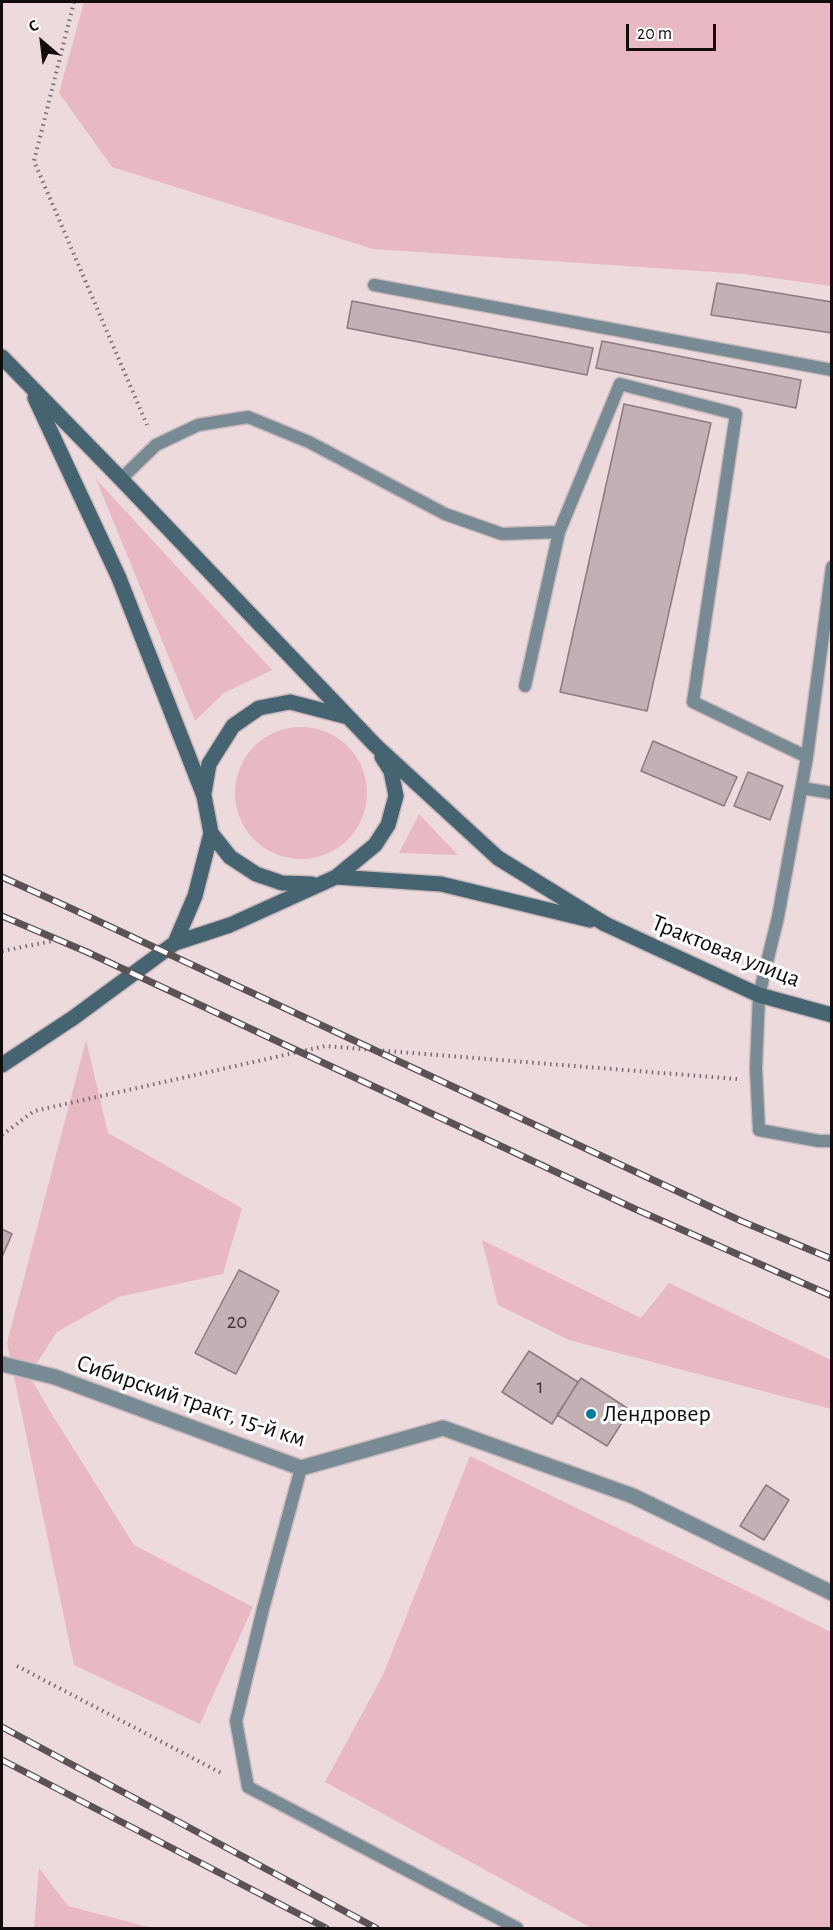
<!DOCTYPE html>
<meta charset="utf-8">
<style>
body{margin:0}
#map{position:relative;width:833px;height:1930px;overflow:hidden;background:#eddadd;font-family:"Alegreya Sans",sans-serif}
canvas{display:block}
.frame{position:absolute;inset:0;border:3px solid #120c0d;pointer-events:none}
.north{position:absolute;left:12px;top:12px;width:60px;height:60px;-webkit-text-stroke:4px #fff;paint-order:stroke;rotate:332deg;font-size:16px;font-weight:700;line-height:24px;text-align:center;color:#120c0d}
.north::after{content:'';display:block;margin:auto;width:21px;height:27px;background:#120c0d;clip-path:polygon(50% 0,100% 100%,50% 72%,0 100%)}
.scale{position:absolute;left:626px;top:24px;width:90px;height:27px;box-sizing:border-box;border:3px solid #120c0d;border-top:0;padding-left:8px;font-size:18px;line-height:21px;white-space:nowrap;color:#120c0d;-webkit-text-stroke:4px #fff;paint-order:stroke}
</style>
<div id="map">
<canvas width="833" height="1930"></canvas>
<div class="frame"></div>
<div class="north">С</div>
<div class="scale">20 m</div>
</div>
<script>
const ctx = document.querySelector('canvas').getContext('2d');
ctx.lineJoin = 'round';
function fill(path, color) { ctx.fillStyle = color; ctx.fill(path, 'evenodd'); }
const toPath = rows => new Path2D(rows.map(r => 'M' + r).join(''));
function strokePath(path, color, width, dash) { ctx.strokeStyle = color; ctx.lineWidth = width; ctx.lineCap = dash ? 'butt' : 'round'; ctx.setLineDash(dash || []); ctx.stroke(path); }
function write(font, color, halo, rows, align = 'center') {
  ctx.font = font + ' "Alegreya Sans",sans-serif'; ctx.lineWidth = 6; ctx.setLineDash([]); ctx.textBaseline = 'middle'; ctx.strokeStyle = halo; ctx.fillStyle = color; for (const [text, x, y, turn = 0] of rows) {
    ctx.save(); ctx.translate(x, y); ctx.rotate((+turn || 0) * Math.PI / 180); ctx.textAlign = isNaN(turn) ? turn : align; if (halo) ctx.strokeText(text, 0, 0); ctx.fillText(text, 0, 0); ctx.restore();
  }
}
fill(toPath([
 [84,2,831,2,831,286,744,274,373,249,112,167,59,93],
 [96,479,272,670,224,693,195,721],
 '235 793a66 66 0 1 1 132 0a66 66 0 1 1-132 0Z',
 [419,814,458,855,399,853],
 [86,1040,108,1133,242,1208,223,1274,119,1297,57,1332,29,1375,48,1408,134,1545,253,1607,200,1724,74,1665,7,1343],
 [482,1240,641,1318,669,1283,831,1360,831,1409,569,1340,498,1305],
 [470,1456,831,1632,831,1928,591,1928,325,1782,383,1675],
 [39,1868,68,1906,152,1928,34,1928]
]), '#e8b9c3');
const building = toPath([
 [717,283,832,302,832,333,711,315,717,283],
 [352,301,593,348,587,375,347,328,352,301],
 [602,341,801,380,796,408,596,368,602,341],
 [624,404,711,423,647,711,560,692,624,404],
 [653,741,737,777,724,806,641,771,653,741],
 [748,772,783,786,770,820,734,806,748,772],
 [2,1229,12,1234,2,1257,2,1229],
 [239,1270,279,1291,236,1374,195,1353,239,1270],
 [529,1351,578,1382,552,1424,502,1392,529,1351],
 [581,1378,630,1410,607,1446,557,1415,581,1378],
 [766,1485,789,1500,764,1540,740,1526,766,1485]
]);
fill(building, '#c3b0b4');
strokePath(building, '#8c7b7e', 1.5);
const lane = toPath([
 [374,285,832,370],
 [121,479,156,445,198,425,248,417,309,442,445,514,502,534,559,532,620,384,736,414,693,702,807,757,778,917,759,995,756,1068,759,1130,819,1141,832,1141],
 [525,686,559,532],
 [807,757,832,567],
 [802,788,832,793],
 [301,1468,263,1609,236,1721,248,1787,517,1928]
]);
const street = toPath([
 [2,1364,55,1377,301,1468,443,1428,633,1496,832,1593]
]);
const secondary = toPath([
 [2,357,121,479,376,746,498,858,605,924,759,995,832,1015],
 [35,398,119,578,204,796,211,833,195,896,175,943],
 [204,793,209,764,233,726,259,708,290,702,348,717],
 [211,833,230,857,256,874,282,883,312,884],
 [336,877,441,884,590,920],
 [2,1065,73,1018,175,943,230,925,336,877,375,845,388,825,396,796,391,771,382,757]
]);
strokePath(lane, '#cab9bc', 15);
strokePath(street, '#cab9bc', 18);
strokePath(secondary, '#cab9bc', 18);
strokePath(toPath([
 [74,2,34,161,147,425],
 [2,951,58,940],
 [2,1135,34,1111,325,1046,737,1079],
 [17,1666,223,1774]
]), '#786c6e', 4, [1.5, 4.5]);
strokePath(lane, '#788b95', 12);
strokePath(street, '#788b95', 15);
strokePath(secondary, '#466371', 15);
const rail = toPath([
 [2,877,68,907,741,1221,832,1259],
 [2,916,87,952,635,1209,832,1296],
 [2,1727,376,1928],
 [2,1760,326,1928]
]);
strokePath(rail, '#5c5153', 7);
strokePath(rail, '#fff', 4.5, [14]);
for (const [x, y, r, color] of [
 [591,1414,6,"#027ba3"]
]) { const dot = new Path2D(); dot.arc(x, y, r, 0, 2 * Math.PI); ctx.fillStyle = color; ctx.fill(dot); strokePath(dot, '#fff', 2); }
write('21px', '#3e3537', null, [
 ["20",237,1322],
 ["1",540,1387]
]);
write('24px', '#120c0d', '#fff', [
 ["Трактовая улица",726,951,22],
 ["Сибирский тракт, 15-й км",191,1401,19]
]);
write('24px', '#120c0d', '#fff', [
 ["Лендровер",603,1414]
], 'left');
</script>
